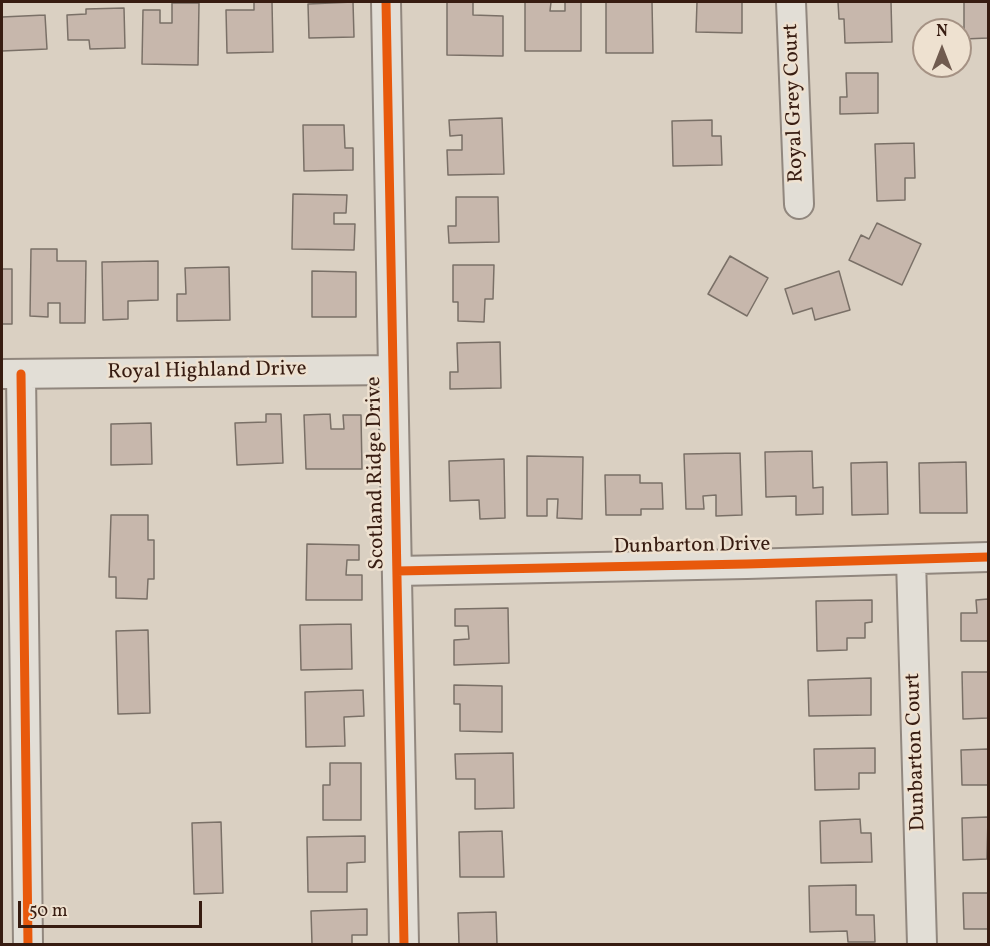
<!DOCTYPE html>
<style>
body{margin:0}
#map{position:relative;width:990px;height:946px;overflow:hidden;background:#dad0c2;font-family:Vollkorn,serif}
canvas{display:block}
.frame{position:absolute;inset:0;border:3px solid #371c11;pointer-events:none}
.north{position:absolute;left:912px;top:18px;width:60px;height:60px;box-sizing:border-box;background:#eee1d0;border:2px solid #a59284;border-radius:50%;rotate:0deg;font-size:16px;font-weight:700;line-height:24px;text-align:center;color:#371c11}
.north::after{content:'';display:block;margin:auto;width:21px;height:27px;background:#705b4f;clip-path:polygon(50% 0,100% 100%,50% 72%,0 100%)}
.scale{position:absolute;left:18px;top:901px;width:184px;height:27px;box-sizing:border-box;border:3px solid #371c11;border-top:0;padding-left:8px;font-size:18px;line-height:21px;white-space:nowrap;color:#371c11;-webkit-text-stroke:4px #eee1d0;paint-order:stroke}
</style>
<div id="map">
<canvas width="990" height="946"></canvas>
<div class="frame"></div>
<div class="north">N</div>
<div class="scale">50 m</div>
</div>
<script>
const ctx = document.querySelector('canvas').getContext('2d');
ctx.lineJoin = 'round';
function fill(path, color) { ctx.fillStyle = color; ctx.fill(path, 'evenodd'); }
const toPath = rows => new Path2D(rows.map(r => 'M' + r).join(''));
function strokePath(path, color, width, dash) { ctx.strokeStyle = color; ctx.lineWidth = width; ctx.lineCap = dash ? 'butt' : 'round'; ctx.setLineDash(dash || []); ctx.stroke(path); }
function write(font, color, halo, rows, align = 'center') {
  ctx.font = font + ' Vollkorn,serif'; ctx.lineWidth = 5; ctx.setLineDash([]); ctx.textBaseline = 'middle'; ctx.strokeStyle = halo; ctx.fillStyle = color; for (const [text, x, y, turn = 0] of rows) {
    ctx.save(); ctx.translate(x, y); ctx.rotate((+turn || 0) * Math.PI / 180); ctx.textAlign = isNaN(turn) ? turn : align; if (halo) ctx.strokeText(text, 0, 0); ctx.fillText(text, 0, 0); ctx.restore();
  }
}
const building = toPath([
 [254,2,272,2,273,52,227,53,226,10,254,10,254,2],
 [353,2,354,37,309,38,308,4,353,2],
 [447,2,473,2,473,15,503,16,503,56,447,55,447,2],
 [525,2,551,2,550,11,565,11,565,2,581,2,581,51,525,51,525,2],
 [606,2,652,2,653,53,606,53,606,2],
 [697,2,742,2,742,33,696,32,697,2],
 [838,2,891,2,892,42,845,43,844,19,839,19,838,2],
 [964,2,988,2,988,38,964,39,964,2],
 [172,3,199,3,198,65,142,64,143,10,160,10,160,23,172,23,172,3],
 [124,8,125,48,90,49,89,40,68,40,67,15,86,14,86,9,124,8],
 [45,15,47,49,2,51,2,17,45,15],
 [846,73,878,73,878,113,840,114,840,97,847,97,846,73],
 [502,118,504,174,448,175,447,150,462,150,462,135,450,136,449,120,502,118],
 [712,120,712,136,721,136,722,165,673,166,672,121,712,120],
 [303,125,344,125,345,148,353,148,353,170,304,171,303,125],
 [914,143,915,178,905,178,905,200,877,201,875,144,914,143],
 [293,194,347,195,346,213,334,213,334,224,355,224,354,250,292,249,293,194],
 [456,197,498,197,499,242,449,243,448,226,456,226,456,197],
 [877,223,921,244,902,285,849,260,861,235,869,239,877,223],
 [31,249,57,249,57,261,86,261,85,323,60,323,60,303,48,303,48,317,30,316,31,249],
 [730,256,768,278,747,316,708,294,730,256],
 [158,261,158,300,128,301,128,319,103,320,102,262,158,261],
 [453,265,494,265,493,299,485,299,484,322,458,321,458,302,453,302,453,265],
 [229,267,230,320,177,321,177,294,186,294,185,268,229,267],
 [2,269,12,269,12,324,2,324,2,269],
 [312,271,356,272,356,317,312,317,312,271],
 [839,271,850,310,815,320,812,308,793,314,785,289,839,271],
 [500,342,501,388,450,389,450,372,458,372,457,343,500,342],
 [266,414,281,414,283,463,237,465,235,423,266,422,266,414],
 [330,414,331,429,344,429,343,415,361,415,362,469,306,469,304,415,330,414],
 [151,423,152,464,111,465,111,424,151,423],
 [812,451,813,488,823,487,823,514,796,515,796,496,766,497,765,452,812,451],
 [740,453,742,515,716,516,716,495,703,496,704,509,686,509,684,454,740,453],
 [527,456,583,457,582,519,557,518,558,499,547,499,547,516,527,516,527,456],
 [504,459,505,518,480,519,479,500,450,501,449,461,504,459],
 [887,462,888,514,852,515,851,463,887,462],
 [966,462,967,513,920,513,919,463,966,462],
 [605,475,640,475,640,483,662,483,663,509,641,509,641,515,606,515,605,475],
 [111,515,148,515,148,540,154,540,154,579,148,579,147,599,116,598,116,577,109,577,111,515],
 [307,544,359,545,359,560,347,560,346,575,362,575,362,600,306,600,307,544],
 [988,599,988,641,961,641,961,613,977,613,976,600,988,599],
 [872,600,872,622,865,623,865,638,847,638,847,650,817,651,816,601,872,600],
 [508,608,509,663,454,665,454,640,469,639,468,626,455,626,455,609,508,608],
 [351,624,352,669,301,670,300,625,351,624],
 [148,630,150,713,118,714,116,631,148,630],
 [962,672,988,672,988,718,963,719,962,672],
 [871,678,871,715,809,716,808,680,871,678],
 [454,685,502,686,502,732,460,731,460,704,454,704,454,685],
 [363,690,364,716,344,717,345,746,306,747,305,692,363,690],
 [875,748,875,773,859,773,859,789,815,790,814,749,875,748],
 [988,749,988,785,962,785,961,750,988,749],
 [513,753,514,808,475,809,475,779,456,779,455,754,513,753],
 [330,763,361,763,361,820,323,820,323,785,330,785,330,763],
 [988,817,987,859,963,860,962,818,988,817],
 [860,819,861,833,871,833,872,862,821,863,820,821,860,819],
 [221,822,223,893,194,894,192,823,221,822],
 [502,831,504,877,460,877,459,832,502,831],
 [365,836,365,862,347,863,347,892,308,892,307,837,365,836],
 [856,885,856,915,874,915,875,942,848,942,847,931,810,932,809,886,856,885],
 [963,893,988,893,988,929,964,929,963,893],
 [367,909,367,935,352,935,352,944,312,944,311,911,367,909],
 [496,912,497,944,459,944,458,913,496,912]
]);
fill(building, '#c7b7ac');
strokePath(building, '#7a7067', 1.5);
const minor = toPath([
 [386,2,404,944],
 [791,2,799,204],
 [4,374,393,370],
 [21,374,28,944],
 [911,560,922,944],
 [397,571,747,564,988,557]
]);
strokePath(minor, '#91877e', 32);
strokePath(minor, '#e2ded6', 28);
strokePath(toPath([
 [386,2,404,944],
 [21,374,28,944],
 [397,571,747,564,988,557]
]), '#e8590c', 9);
write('21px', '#371c11', '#eee1d0', [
 ["Royal Grey Court",795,103,-92],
 ["Royal Highland Drive",207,372,-1],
 ["Scotland Ridge Drive",377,473,-91],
 ["Dunbarton Drive",692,547,-1],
 ["Dunbarton Court",917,752,-92]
]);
</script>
